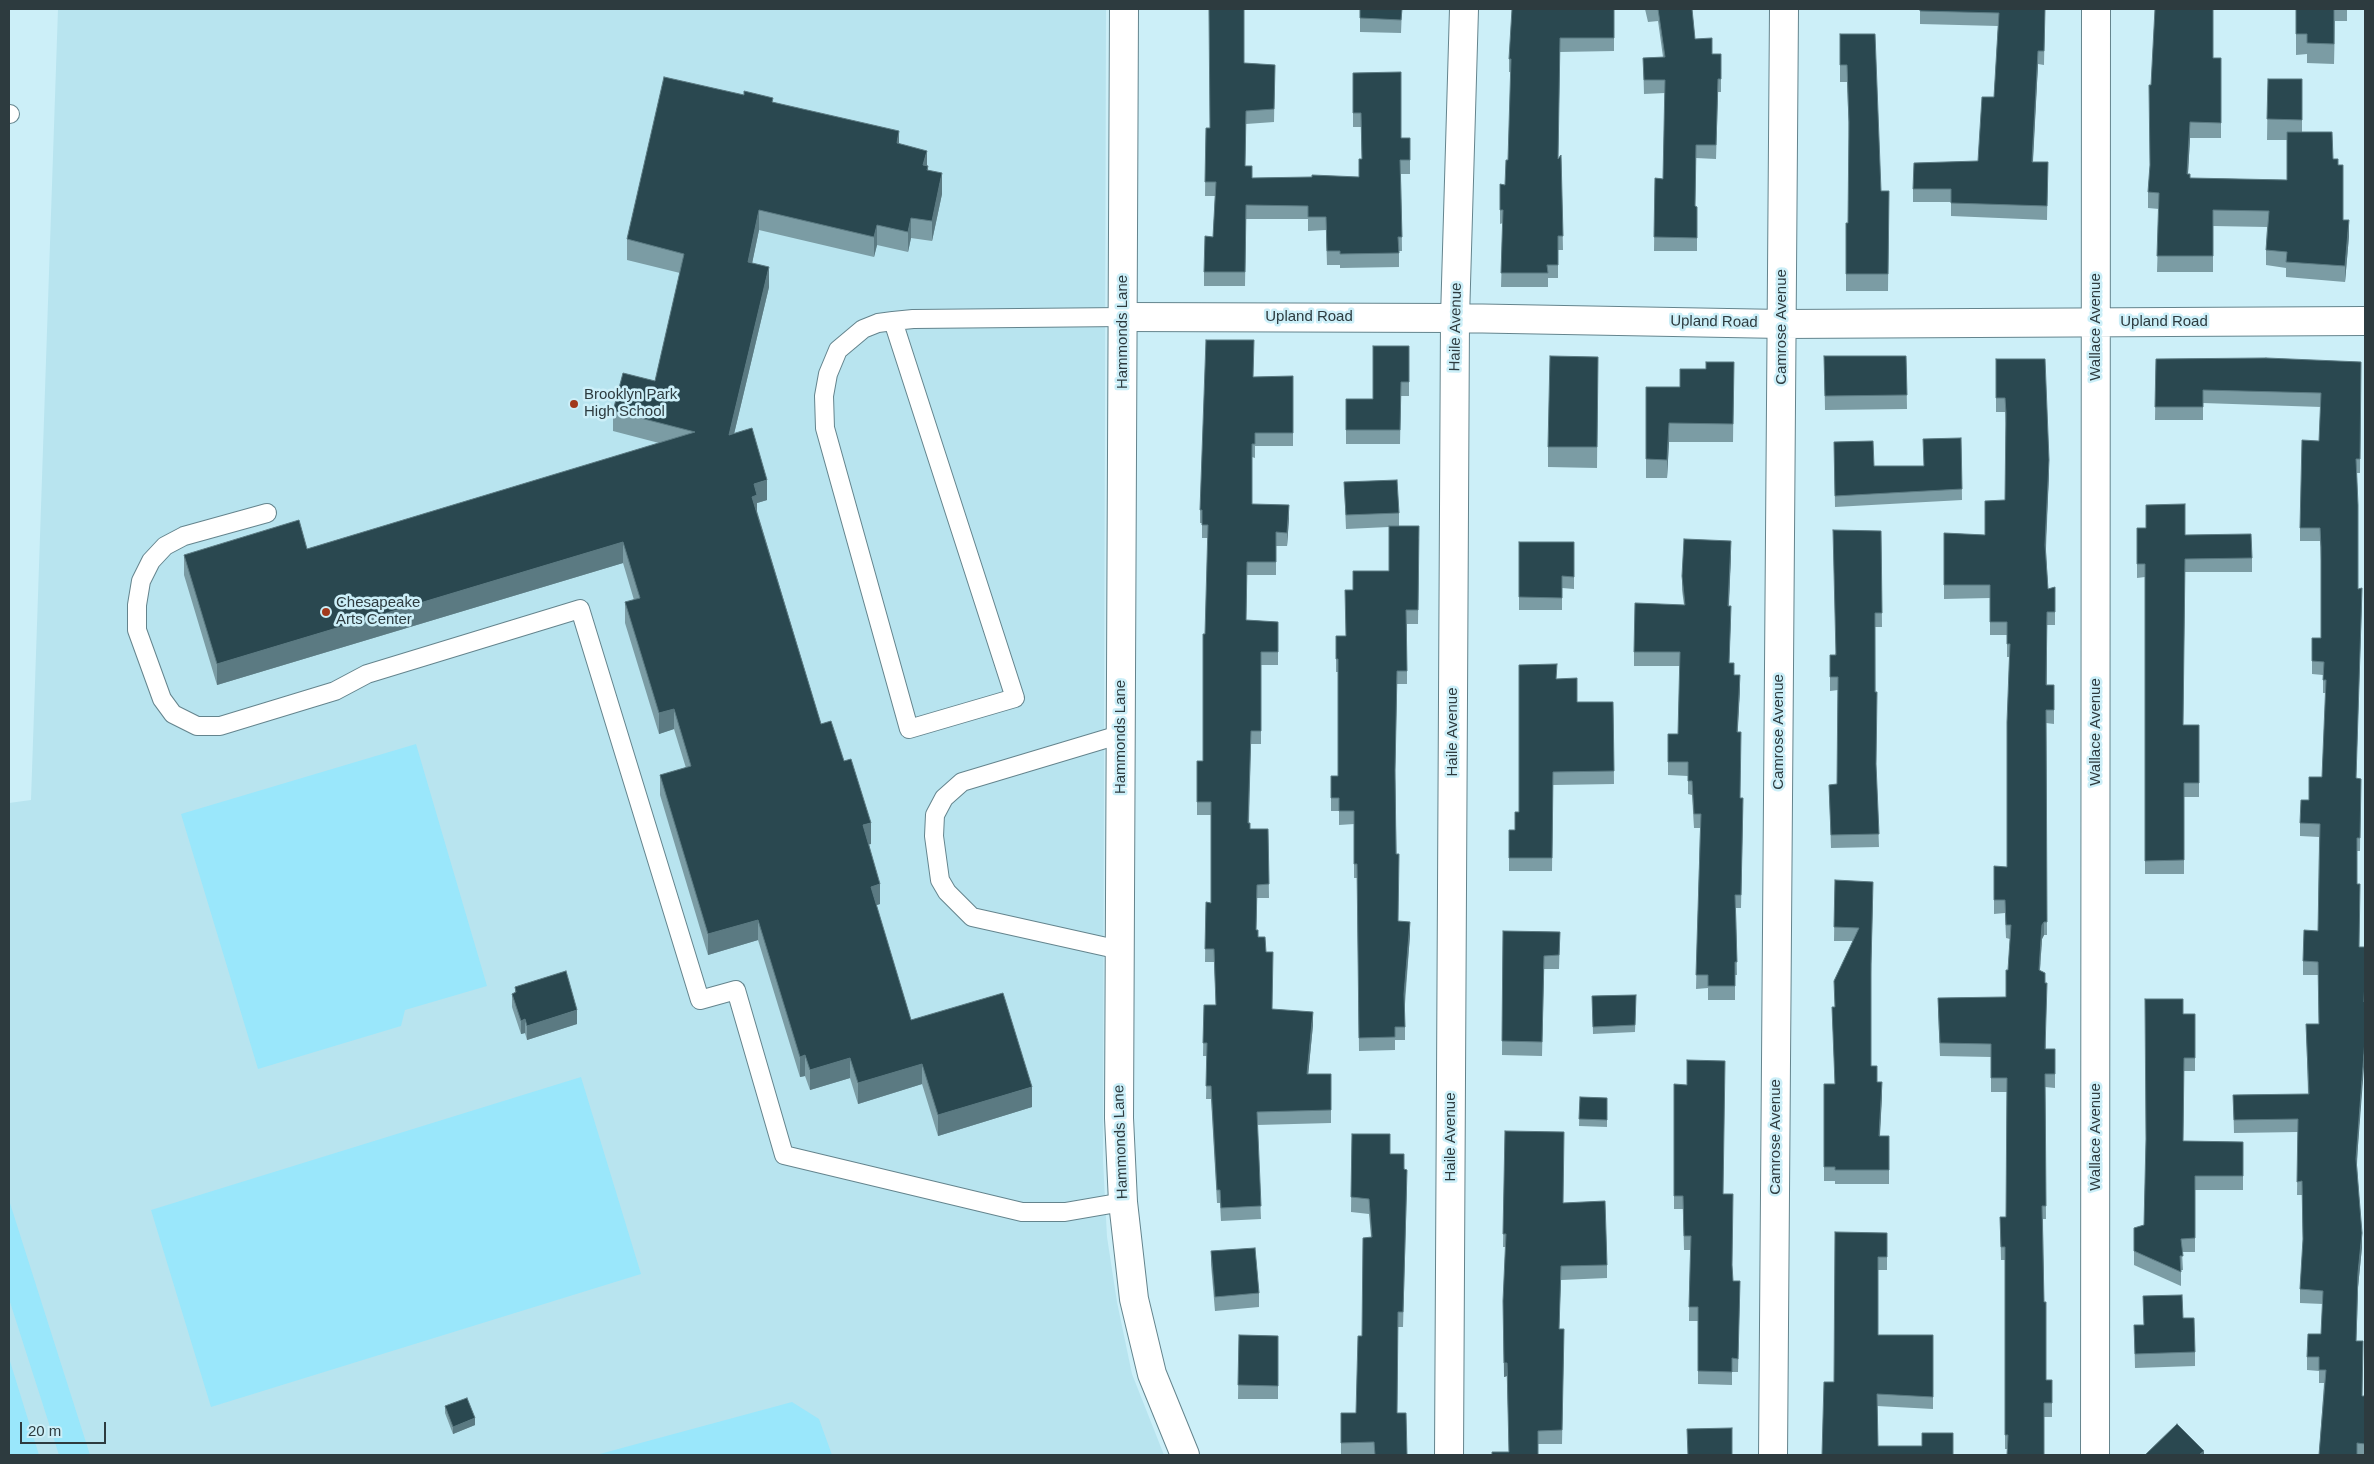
<!DOCTYPE html>
<style>
body{margin:0}
#map{position:relative;width:2374px;height:1464px;overflow:hidden;background:#cceff8;font-family:Arial,sans-serif}
canvas{display:block}
.frame{position:absolute;inset:0;border:10px solid #2d3b3f;pointer-events:none}
.scale{position:absolute;left:20px;top:1422px;width:86px;height:22px;box-sizing:border-box;border:2px solid #2d3b3f;border-top:0;padding-left:6px;font-size:15px;line-height:18px;white-space:nowrap;color:#2d3b3f;-webkit-text-stroke:4px #cceff8;paint-order:stroke}
</style>
<div id="map">
<canvas width="2374" height="1464"></canvas>
<div class="frame"></div>
<div class="scale">20 m</div>
</div>
<script>
const ctx = document.querySelector('canvas').getContext('2d');
ctx.lineJoin = 'round';
function fill(path, color) { ctx.fillStyle = color; ctx.fill(path, 'evenodd'); }
const toPath = rows => new Path2D(rows.map(r => 'M' + r).join(''));
function strokePath(path, color, width, dash) { ctx.strokeStyle = color; ctx.lineWidth = width; ctx.lineCap = dash ? 'butt' : 'round'; ctx.setLineDash(dash || []); ctx.stroke(path); }
function write(font, color, halo, rows, align = 'center') {
  ctx.font = font + ' Arial,sans-serif'; ctx.lineWidth = 5; ctx.setLineDash([]); ctx.textBaseline = 'middle'; ctx.strokeStyle = halo; ctx.fillStyle = color; for (const [text, x, y, turn = 0] of rows) {
    ctx.save(); ctx.translate(x, y); ctx.rotate((+turn || 0) * Math.PI / 180); ctx.textAlign = isNaN(turn) ? turn : align; if (halo) ctx.strokeText(text, 0, 0); ctx.fillText(text, 0, 0); ctx.restore();
  }
}
fill(toPath([
 [58,9,1106,9,1103,1160,1107,1237,1117,1302,1132,1374,1164,1455,9,1455,9,803,31,800]
]), '#b8e4ef');
fill(toPath([
 [416,744,487,986,405,1010,401,1026,258,1069,181,814],
 [581,1077,641,1274,211,1407,151,1210],
 [9,1200,90,1455,59,1455,9,1299],
 [9,1358,39,1455,9,1455],
 [792,1402,819,1419,832,1455,596,1455]
]), '#9ae7fb');
const service = toPath([
 [9,114,10,114],
 [893,321,1015,698,909,729,825,428,824,396,828,374,838,350,863,329,878,323,893,321,913,319,1124,317],
 [267,513,184,536,165,546,151,561,141,581,137,605,137,630,162,699,173,714,197,726,220,726,335,691,367,674,580,609,700,1000,736,990,784,1155,1022,1212,1065,1212,1123,1202],
 [1120,950,972,917,947,892,940,880,934,836,935,815,944,798,962,782,1122,734]
]);
const minor = toPath([
 [1124,317,1455,318,1782,324,2365,321],
 [1449,1455,1455,318,1464,9],
 [1773,1455,1784,9],
 [2095,1455,2096,9]
]);
const tertiary = toPath([
 [1124,9,1119,1118,1123,1202,1134,1299,1152,1374,1185,1455]
]);
strokePath(service, '#64848d', 20);
strokePath(minor, '#64848d', 30);
strokePath(tertiary, '#64848d', 30);
strokePath(service, '#fff', 18);
strokePath(minor, '#fff', 28);
strokePath(tertiary, '#fff', 28);
fill(toPath([
 [1360,9,1402,9,1401,33,1360,32],
 [1614,9,1614,51,1560,52,1558,159,1561,155,1563,250,1558,250,1558,278,1548,278,1548,287,1501,287,1503,223,1500,224,1500,184,1505,185,1508,160,1511,72,1509,72,1509,59],
 [1645,9,1692,9,1695,39,1712,54,1721,54,1721,92,1718,92,1716,159,1696,158,1695,206,1697,207,1697,251,1654,251,1655,178,1663,179,1665,93,1644,94,1643,58,1663,57,1658,21,1648,22],
 [1920,9,2045,9,2044,65,2038,64,2033,162,2048,162,2047,220,1951,216,1951,202,1913,202,1913,189,1978,161,1994,97,1998,26,1920,24],
 [2296,9,2347,9,2347,21,2335,21,2334,64,2307,63,2307,54,2296,55],
 [1840,34,1881,191,1889,191,1888,291,1846,291,1846,223,1848,223,1849,137,1847,82,1840,82],
 [2213,58,2221,58,2221,138,2190,138,2188,174,2190,178,2287,180,2287,140,2267,140,2268,79,2302,79,2302,132,2333,159,2338,165,2343,220,2349,236,2345,282,2286,277,2286,268,2266,265,2266,250,2267,227,2213,226,2213,272,2157,272,2159,209,2148,208,2148,192,2150,167],
 [1244,63,1275,65,1274,122,1246,124,1245,166,1252,178,1359,177,1362,159,1361,127,1353,127,1353,73,1401,138,1410,138,1410,174,1401,174,1402,251,1399,251,1399,267,1340,268,1340,265,1327,265,1326,230,1308,231,1308,219,1246,219,1245,286,1204,286,1204,272,1213,237,1215,196,1205,196,1206,128,1210,128],
 [773,102,899,144,927,165,928,170,942,194,932,241,911,238,908,252,877,245,874,257,759,230,752,263,769,287,734,434,767,500,757,503,757,511,821,724,844,761,871,844,869,844,880,904,876,905,911,1020,1032,1107,938,1136,922,1084,858,1104,850,1078,810,1090,805,1076,800,1077,758,940,708,955,660,795,660,775,686,768,674,729,659,734,625,623,625,602,634,600,623,563,217,685,184,575,184,555,307,549,659,443,613,431,613,411,655,381,680,273,627,260,627,239],
 [1409,346,1409,396,1401,396,1400,444,1346,444,1346,399,1373,399],
 [1824,356,1906,356,1907,409,1825,410],
 [1598,357,1597,468,1548,467,1548,447],
 [1996,359,2049,473,2046,549,2048,589,2055,587,2055,625,2047,625,2047,685,2054,685,2054,724,2046,723,2047,935,2044,935,2042,939,2040,970,2046,1049,2055,1062,2055,1088,2045,1087,2046,1219,2043,1219,2044,1302,2046,1380,2052,1380,2052,1417,2044,1417,2007,1449,2005,1449,2005,1260,2001,1260,2000,1217,2006,1217,2007,1092,1991,1092,1991,1057,1940,1056,1938,1012,1938,998,2006,997,2008,970,2010,939,2006,938,2005,913,1994,914,1994,900,2007,867,2009,657,2007,657,2007,635,1990,635,1990,598,1944,599,1944,533,1985,535,2005,500,2006,425,2005,412,1996,412],
 [2156,359,2361,362,2360,473,2357,473,2358,589,2362,601,2356,778,2361,779,2360,851,2357,851,2357,884,2359,947,2365,1002,2357,1165,2362,1247,2358,1287,2356,1341,2362,1396,2365,1396,2365,1455,2319,1455,2324,1383,2319,1383,2319,1371,2307,1370,2307,1357,2321,1334,2323,1304,2300,1303,2300,1289,2303,1242,2302,1195,2297,1195,2298,1132,2234,1133,2233,1095,2308,1094,2306,1024,2319,1024,2318,975,2303,975,2303,961,2318,931,2319,837,2300,836,2300,823,2309,800,2322,777,2326,693,2323,693,2323,675,2312,674,2312,661,2321,638,2321,561,2320,541,2300,541,2300,528,2319,441,2321,407,2203,403,2203,420,2155,420],
 [1734,362,1733,442,1669,442,1667,478,1646,478,1646,387,1680,387,1706,369],
 [1253,377,1293,433,1293,446,1255,446,1255,458,1252,457,1252,504,1289,518,1287,546,1276,546,1276,575,1247,575,1246,620,1278,622,1278,665,1261,665,1261,744,1251,744,1249,823,1250,829,1268,829,1269,898,1257,898,1256,930,1258,937,1266,952,1272,1009,1313,1025,1308,1074,1331,1110,1331,1123,1257,1125,1261,1219,1221,1221,1220,1203,1217,1203,1211,1099,1206,1099,1207,1056,1203,1056,1204,1005,1216,1005,1214,962,1205,962,1206,902,1211,903,1211,815,1197,815,1197,761,1203,761,1208,538,1202,538,1202,523,1200,523,1200,510],
 [1961,438,1962,500,1835,507,1834,442,1874,466,1923,466],
 [1344,482,1399,513,1399,526,1419,539,1418,624,1407,624,1407,684,1397,684,1395,778,1398,921,1410,935,1405,1004,1405,1040,1395,1040,1395,1050,1359,1051,1357,878,1354,878,1354,824,1339,825,1339,811,1331,811,1331,776,1338,776,1338,672,1336,672,1336,636,1346,636,1353,590,1389,571,1389,527,1346,529],
 [2146,505,2185,535,2252,558,2252,572,2185,572,2183,725,2199,725,2199,797,2184,797,2184,874,2145,874,2145,577,2137,578,2137,528,2146,528],
 [1881,531,1882,627,1875,627,1876,769,1879,847,1831,848,1829,785,1837,784,1838,690,1830,691,1830,655,1835,655],
 [1519,542,1574,542,1574,589,1562,588,1562,610,1519,610],
 [1731,555,1729,606,1731,620,1729,663,1740,689,1737,732,1740,798,1743,811,1741,908,1736,908,1737,975,1735,975,1735,1000,1708,1000,1708,988,1696,989,1700,828,1694,828,1692,795,1688,794,1688,776,1668,775,1668,734,1678,734,1680,666,1634,666,1634,652,1684,605,1682,590,1682,576],
 [1557,679,1577,702,1613,702,1614,784,1553,785,1552,871,1509,871,1509,830,1515,830],
 [1835,880,1873,895,1871,975,1871,1066,1882,1095,1880,1136,1889,1136,1889,1184,1835,1184,1835,1181,1824,1181,1824,1084,1835,1084,1832,1007,1835,1007,1853,941,1834,941],
 [1503,931,1560,932,1559,969,1544,969,1542,1056,1502,1055],
 [515,987,577,1024,527,1040,525,1033,521,1034,512,1007,512,994,515,993],
 [1636,995,1635,1032,1593,1034,1592,996],
 [2183,1014,2195,1014,2195,1071,2184,1071,2183,1141,2243,1142,2243,1190,2195,1190,2195,1252,2182,1252,2183,1270,2181,1270,2181,1286,2134,1265,2134,1228,2144,1225,2146,1143],
 [1674,1084,1723,1194,1733,1281,1740,1281,1738,1372,1732,1372,1732,1385,1698,1384,1698,1321,1689,1321,1690,1250,1684,1250,1683,1209,1674,1209],
 [1580,1097,1607,1098,1607,1127,1579,1126],
 [1505,1131,1563,1203,1607,1265,1607,1278,1561,1280,1559,1329,1564,1329,1562,1444,1538,1444,1509,1452,1507,1376,1504,1377,1503,1314,1506,1247,1503,1247],
 [1352,1134,1390,1154,1404,1169,1407,1185,1403,1327,1398,1327,1397,1413,1407,1455,1341,1455,1341,1413,1356,1413,1371,1237,1369,1214,1351,1212],
 [1887,1233,1887,1270,1878,1270,1878,1335,1933,1335,1933,1409,1877,1406,1878,1446,1953,1455,1822,1455,1834,1382],
 [1211,1251,1259,1293,1259,1307,1215,1311,1211,1265],
 [2143,1296,2195,1352,2195,1366,2135,1368,2134,1325,2144,1325],
 [1239,1335,1278,1336,1278,1399,1238,1399],
 [445,1406,475,1425,453,1434,445,1413]
]), '#7b9ca4');
fill(toPath([
 [2038,51,2038,64,2032,176,2032,162],
 [2190,122,2190,138,2187,190,2187,174],
 [899,131,899,152,897,143],
 [927,151,927,170,928,166,928,186,923,165],
 [942,173,942,194,932,241,932,221],
 [759,210,759,230,748,283,748,262],
 [911,218,911,238,908,252,908,232],
 [2349,220,2349,236,2345,282,2345,266],
 [877,225,877,245,874,257,874,237],
 [769,267,769,287,729,455,729,435],
 [1669,423,1669,442,1667,478,1667,460],
 [2049,460,2049,473,2045,558,2045,545],
 [767,480,767,500,757,503,757,515,752,497,754,484],
 [1289,505,1289,518,1287,546,1287,533],
 [1731,541,1731,555,1728,620,1728,606],
 [623,542,623,563,217,685,217,664],
 [1740,675,1740,689,1737,746,1737,732],
 [674,709,674,729,659,734,659,713],
 [871,823,871,844,863,846,863,825],
 [880,884,880,904,871,907,871,887],
 [758,920,758,940,708,955,708,934],
 [1410,922,1410,935,1404,1007,1404,994],
 [2044,922,2044,935,2042,939,2039,983,2042,925],
 [577,1010,577,1024,527,1040,527,1026],
 [1313,1012,1313,1025,1307,1087,1307,1074],
 [525,1019,525,1033,521,1034,521,1021],
 [2365,1040,2365,1054,2356,1172,2356,1159],
 [805,1055,805,1076,800,1077,800,1057],
 [850,1058,850,1078,810,1090,810,1070],
 [922,1064,922,1084,858,1104,858,1083],
 [1882,1082,1882,1095,1879,1150,1879,1136],
 [1032,1087,1032,1107,938,1136,938,1115],
 [2362,1233,2362,1247,2358,1287,2356,1355,2358,1273],
 [1504,1363,1507,1363,1507,1376,1504,1377],
 [475,1418,475,1425,453,1434,453,1427],
 [2204,1451,2204,1455,2199,1455]
]), '#5b7a82');
const building = toPath([
 [1209,9,1244,9,1244,63,1275,65,1274,109,1246,111,1245,166,1252,166,1252,178,1312,177,1312,175,1359,177,1359,159,1362,159,1361,113,1353,113,1353,73,1401,72,1401,138,1410,138,1410,160,1400,160,1402,237,1398,237,1399,253,1340,254,1340,251,1327,251,1326,217,1308,217,1308,206,1246,205,1245,272,1204,272,1205,236,1213,237,1216,182,1205,182,1206,128,1210,128,1209,9],
 [1360,9,1402,9,1401,20,1360,18,1360,9],
 [1512,9,1614,9,1614,38,1560,38,1558,159,1561,155,1563,236,1558,236,1558,265,1547,265,1548,273,1501,273,1503,210,1500,210,1500,184,1505,185,1506,160,1508,160,1511,59,1509,59,1512,9],
 [1658,9,1692,9,1695,39,1712,38,1712,54,1721,54,1721,79,1718,79,1716,145,1696,145,1695,206,1697,207,1697,238,1654,237,1655,178,1663,179,1665,80,1644,80,1643,58,1665,57,1658,9],
 [1920,9,2045,9,2044,51,2038,51,2032,162,2048,162,2047,206,1951,203,1951,189,1913,189,1914,163,1978,161,1982,97,1994,97,1999,13,1920,11,1920,9],
 [2155,9,2213,9,2213,58,2221,58,2221,123,2190,122,2187,174,2190,174,2190,178,2287,180,2287,132,2332,132,2333,159,2338,159,2338,165,2343,165,2343,220,2349,220,2345,266,2286,262,2287,252,2266,250,2269,211,2213,210,2213,256,2157,256,2159,193,2148,192,2150,165,2149,85,2151,85,2155,9],
 [2296,9,2334,9,2334,44,2307,43,2307,34,2296,34,2296,9],
 [1840,34,1875,34,1881,191,1889,191,1888,274,1846,274,1846,223,1848,223,1849,122,1847,65,1840,65,1840,34],
 [664,77,744,95,744,91,773,98,772,102,899,131,897,143,927,151,923,165,928,166,927,170,942,173,932,221,911,218,908,232,877,225,874,237,759,210,748,262,769,267,729,435,752,428,767,480,754,484,757,495,752,497,821,724,831,721,844,761,851,759,871,823,863,825,880,884,871,887,911,1020,1003,993,1032,1087,938,1115,922,1064,858,1083,850,1058,810,1070,805,1055,800,1057,758,920,708,934,660,775,691,766,674,709,659,713,641,654,625,602,640,598,623,542,217,664,184,555,299,520,307,549,695,432,613,411,623,373,655,381,684,254,627,239,664,77],
 [2268,79,2302,79,2302,120,2267,119,2268,79],
 [1206,340,1254,340,1253,377,1293,376,1293,433,1255,433,1255,444,1252,444,1252,504,1289,505,1287,533,1276,532,1276,562,1247,562,1246,620,1278,622,1278,652,1261,652,1261,731,1251,731,1248,823,1250,823,1250,829,1268,829,1269,884,1257,885,1256,930,1258,930,1258,937,1265,937,1266,952,1273,952,1272,1009,1313,1012,1307,1074,1331,1074,1331,1110,1257,1112,1261,1206,1221,1208,1220,1190,1217,1190,1211,1086,1206,1086,1207,1043,1203,1043,1204,1005,1216,1005,1214,949,1205,949,1206,902,1211,903,1211,802,1197,802,1197,761,1203,761,1203,634,1205,634,1208,525,1202,525,1202,510,1200,510,1206,340],
 [1373,346,1409,346,1409,382,1401,382,1400,430,1346,430,1346,399,1373,399,1373,346],
 [1550,356,1598,357,1597,447,1548,447,1550,356],
 [1824,356,1906,356,1907,395,1825,396,1824,356],
 [2266,358,2361,362,2360,459,2356,459,2358,505,2358,589,2362,588,2356,778,2361,779,2360,838,2357,838,2357,884,2360,884,2359,947,2365,947,2365,980,2364,1002,2365,1002,2365,1040,2356,1159,2362,1233,2358,1273,2356,1341,2363,1341,2362,1396,2365,1396,2365,1444,2357,1443,2357,1455,2319,1455,2326,1370,2319,1370,2319,1357,2307,1357,2308,1334,2321,1334,2323,1291,2300,1289,2303,1239,2302,1181,2297,1182,2298,1119,2234,1120,2233,1095,2309,1094,2306,1024,2319,1024,2318,962,2303,961,2304,930,2318,931,2320,824,2300,823,2301,800,2309,800,2309,777,2322,777,2326,680,2323,680,2324,662,2312,661,2312,638,2321,638,2321,547,2320,528,2300,528,2302,440,2319,441,2321,393,2203,390,2203,407,2155,407,2156,359,2266,358],
 [1996,359,2045,359,2049,460,2045,545,2048,589,2055,587,2055,612,2047,612,2046,685,2054,685,2054,710,2046,710,2047,922,2044,922,2042,925,2039,970,2045,973,2045,983,2047,983,2045,1049,2055,1049,2055,1074,2045,1074,2046,1206,2042,1206,2044,1302,2046,1302,2046,1380,2052,1380,2052,1403,2044,1403,2044,1455,2007,1455,2008,1435,2005,1435,2005,1247,2001,1247,2000,1217,2006,1217,2007,1078,1991,1078,1991,1044,1940,1043,1938,998,2006,997,2006,970,2008,970,2011,925,2006,925,2005,900,1994,900,1994,866,2007,867,2007,722,2010,644,2007,644,2007,622,1990,622,1990,585,1944,585,1944,533,1985,535,1985,501,2005,500,2006,413,2005,398,1996,398,1996,359],
 [1706,362,1734,362,1733,424,1669,423,1667,460,1646,459,1646,387,1680,387,1680,369,1706,369,1706,362],
 [1961,438,1962,489,1835,496,1834,442,1873,441,1874,466,1924,466,1923,439,1961,438],
 [1397,480,1399,513,1346,515,1344,482,1397,480],
 [2185,504,2185,535,2251,534,2252,558,2185,559,2183,725,2199,725,2199,783,2184,783,2184,860,2145,861,2145,564,2137,564,2137,528,2146,528,2146,505,2185,504],
 [1389,526,1419,526,1418,610,1406,610,1407,671,1397,671,1395,770,1396,854,1399,854,1398,921,1410,922,1404,994,1405,1027,1395,1027,1395,1037,1359,1038,1357,864,1354,864,1354,811,1339,811,1339,798,1331,798,1331,776,1338,776,1338,659,1336,659,1336,636,1346,636,1345,590,1353,590,1353,571,1389,571,1389,526],
 [1833,530,1881,531,1882,613,1875,613,1875,692,1877,692,1876,764,1879,834,1831,835,1829,785,1837,784,1838,677,1830,677,1830,655,1836,655,1833,530],
 [1684,539,1731,541,1728,606,1731,606,1729,663,1734,663,1734,675,1740,675,1737,732,1741,732,1740,798,1743,798,1741,895,1735,895,1737,962,1735,962,1735,986,1708,986,1708,975,1696,975,1701,814,1694,814,1692,781,1688,781,1688,762,1668,762,1668,734,1678,734,1680,652,1634,652,1635,603,1685,605,1682,576,1684,539],
 [1519,542,1574,542,1574,577,1562,576,1562,598,1519,597,1519,542],
 [1557,664,1556,679,1577,678,1577,702,1613,702,1614,771,1553,772,1552,858,1509,858,1509,830,1515,830,1515,812,1519,812,1519,665,1557,664],
 [1835,880,1873,882,1871,964,1871,1066,1877,1066,1877,1082,1882,1082,1879,1136,1889,1136,1889,1170,1835,1170,1835,1167,1824,1167,1824,1084,1835,1084,1832,1007,1835,1007,1834,981,1859,928,1834,927,1835,880],
 [1503,931,1560,932,1559,955,1544,956,1542,1042,1502,1041,1503,931],
 [566,971,577,1010,527,1026,525,1019,521,1021,512,994,516,992,515,987,566,971],
 [1636,995,1635,1025,1593,1027,1592,996,1636,995],
 [2145,999,2183,999,2183,1014,2195,1014,2195,1058,2184,1058,2183,1141,2243,1142,2243,1176,2195,1176,2195,1238,2181,1239,2183,1256,2180,1256,2181,1272,2134,1251,2134,1228,2144,1225,2146,1139,2145,999],
 [1687,1060,1725,1061,1723,1194,1733,1194,1732,1265,1733,1281,1740,1281,1738,1359,1732,1358,1732,1372,1698,1371,1698,1307,1689,1307,1691,1236,1684,1236,1683,1196,1674,1196,1674,1084,1687,1085,1687,1060],
 [1580,1097,1607,1098,1607,1120,1579,1119,1580,1097],
 [1505,1131,1564,1132,1563,1203,1605,1201,1607,1265,1561,1266,1559,1329,1564,1329,1562,1430,1538,1431,1538,1455,1492,1455,1492,1452,1509,1452,1507,1363,1504,1363,1503,1301,1506,1234,1503,1234,1505,1131],
 [1352,1134,1390,1134,1390,1154,1404,1154,1404,1169,1407,1170,1403,1312,1398,1312,1397,1413,1406,1413,1407,1455,1375,1455,1374,1442,1341,1443,1341,1413,1356,1413,1358,1336,1362,1336,1363,1238,1372,1237,1369,1199,1351,1197,1352,1134],
 [1835,1232,1887,1233,1887,1257,1878,1257,1878,1335,1933,1335,1933,1397,1877,1394,1878,1446,1922,1446,1922,1433,1953,1433,1953,1455,1822,1455,1824,1382,1834,1382,1835,1232],
 [1255,1248,1259,1293,1215,1297,1211,1251,1255,1248],
 [2182,1295,2183,1318,2194,1318,2195,1352,2135,1354,2134,1325,2144,1325,2143,1296,2182,1295],
 [1239,1335,1278,1336,1278,1386,1238,1385,1239,1335],
 [467,1398,475,1418,453,1427,445,1406,467,1398],
 [2177,1424,2204,1451,2199,1455,2145,1455,2177,1424],
 [1732,1428,1732,1455,1688,1455,1687,1429,1732,1428]
]);
fill(building, '#2a4850');
strokePath(building, '#5b7a82', 1);
for (const [x, y, r, color] of [
 [574,404,5,"#a23a1d"],
 [326,612,5,"#a23a1d"]
]) { const dot = new Path2D(); dot.arc(x, y, r, 0, 2 * Math.PI); ctx.fillStyle = color; ctx.fill(dot); strokePath(dot, '#cceff8', 2); }
write('15px', '#2d3b3f', '#cceff8', [
 ["Upland Road",1309,317],
 ["Upland Road",1714,322,1],
 ["Upland Road",2164,322],
 ["Haile Avenue",1456,327,-89],
 ["Camrose Avenue",1782,327,-90],
 ["Wallace Avenue",2096,327,-90],
 ["Hammonds Lane",1123,332,-90],
 ["Haile Avenue",1453,732,-90],
 ["Camrose Avenue",1779,732,-90],
 ["Wallace Avenue",2096,732,-90],
 ["Hammonds Lane",1121,737,-90],
 ["Haile Avenue",1451,1137,-90],
 ["Camrose Avenue",1776,1137,-90],
 ["Wallace Avenue",2096,1137,-90],
 ["Hammonds Lane",1121,1142,-92]
]);
write('15px', '#2d3b3f', '#cceff8', [
 ["Brooklyn Park",584,395],
 ["High School",584,412],
 ["Chesapeake",336,603],
 ["Arts Center",336,620]
], 'left');
</script>
